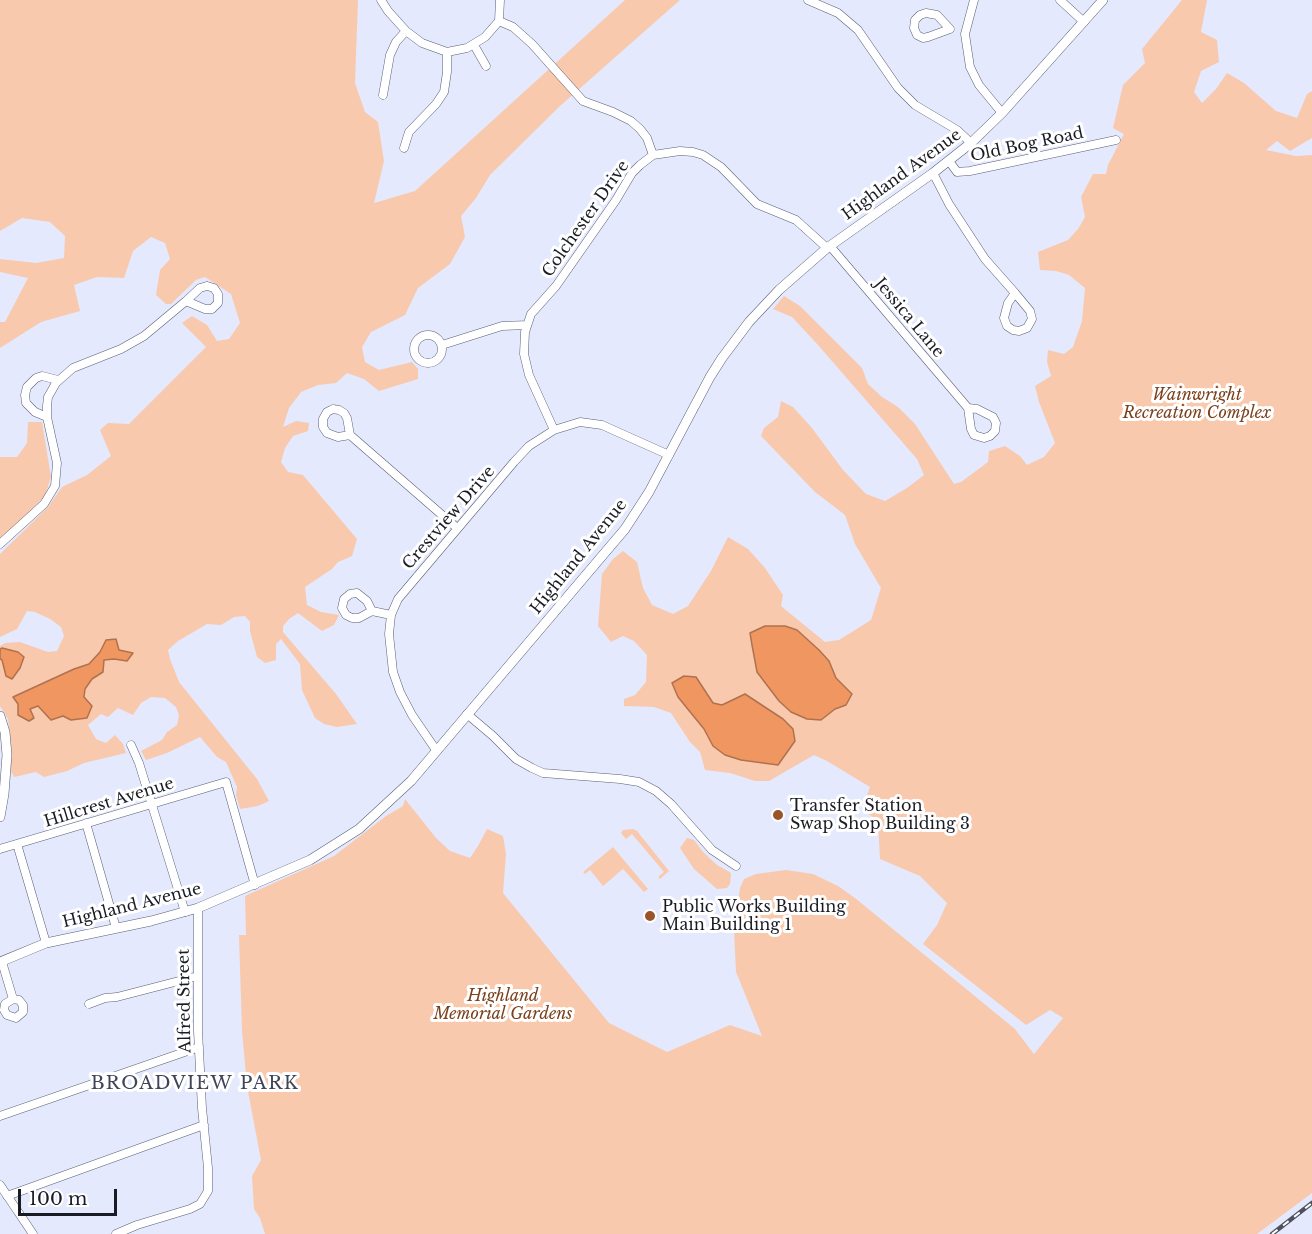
<!DOCTYPE html>
<style>
body{margin:0}
#map{position:relative;width:1312px;height:1234px;overflow:hidden;background:#e4e9fd;font-family:"Libre Baskerville",serif}
canvas{display:block}
.scale{position:absolute;left:18px;top:1189px;width:99px;height:27px;box-sizing:border-box;border:3px solid #1a1c25;border-top:0;padding-left:8px;font-size:18px;line-height:21px;white-space:nowrap;color:#1a1c25;-webkit-text-stroke:4px #fff;paint-order:stroke}
</style>
<div id="map">
<canvas width="1312" height="1234"></canvas>
<div class="scale">100 m</div>
</div>
<script>
const ctx = document.querySelector('canvas').getContext('2d');
ctx.lineJoin = 'round';
function fill(path, color) { ctx.fillStyle = color; ctx.fill(path, 'evenodd'); }
const toPath = rows => new Path2D(rows.map(r => 'M' + r).join(''));
function strokePath(path, color, width, dash) { ctx.strokeStyle = color; ctx.lineWidth = width; ctx.lineCap = dash ? 'butt' : 'round'; ctx.setLineDash(dash || []); ctx.stroke(path); }
function write(font, color, halo, rows, align = 'center') {
  ctx.font = font + ' "Libre Baskerville",serif'; ctx.lineWidth = 6; ctx.setLineDash([]); ctx.textBaseline = 'middle'; ctx.strokeStyle = halo; ctx.fillStyle = color; for (const [text, x, y, turn = 0] of rows) {
    ctx.save(); ctx.translate(x, y); ctx.rotate((+turn || 0) * Math.PI / 180); ctx.textAlign = isNaN(turn) ? turn : align; if (halo) ctx.strokeText(text, 0, 0); ctx.fillText(text, 0, 0); ctx.restore();
  }
}
fill(toPath([
 [0,0,358,0,355,83,365,112,378,122,384,161,374,203,415,191,625,0,680,0,560,106,490,175,476,198,461,216,465,237,450,264,418,288,405,315,371,332,362,347,365,362,379,370,412,362,418,369,418,379,379,391,364,379,347,373,336,383,318,385,301,392,289,408,283,427,296,421,309,423,308,431,293,436,285,448,281,462,288,472,303,475,357,539,352,556,338,562,332,569,305,587,307,605,321,612,339,615,334,625,322,631,298,613,289,619,283,626,283,632,336,694,357,724,337,727,324,724,315,718,302,690,300,664,281,639,276,644,276,660,265,663,257,657,250,631,250,622,245,616,234,617,221,625,207,624,178,641,168,650,170,659,179,682,257,779,269,801,258,806,240,809,236,795,237,787,226,762,217,757,200,737,167,753,146,760,141,751,162,740,167,732,177,725,179,715,176,707,165,698,151,697,141,703,133,715,118,708,108,717,101,714,88,725,96,739,106,743,115,735,123,744,126,753,84,763,67,771,44,777,36,772,14,777,10,769,12,754,8,719,0,706,0,646,5,643,20,642,48,652,57,651,64,636,61,627,50,619,35,612,27,611,17,629,0,637,0,554,48,507,62,487,87,475,111,456,100,430,108,423,129,424,206,347,182,323,192,316,207,325,217,341,229,339,240,323,231,294,205,277,196,280,171,304,166,304,156,295,160,270,170,259,165,243,151,237,133,251,124,278,97,277,74,285,80,311,41,322,0,348,0,322,5,322,28,278,0,272,0,259,36,263,64,258,65,236,50,222,22,218,0,231],
 [1182,0,1207,0,1201,32,1217,40,1219,62,1201,71,1194,92,1202,103,1216,89,1227,73,1244,83,1276,111,1297,118,1307,94,1312,91,1312,138,1290,151,1277,141,1266,150,1296,156,1312,155,1312,1193,1257,1234,265,1234,260,1218,254,1209,252,1176,261,1160,247,1086,242,1031,239,935,246,935,245,896,334,856,386,816,403,806,405,799,436,838,450,851,470,858,478,846,487,829,503,836,506,854,503,893,609,1023,667,1052,730,1025,762,1036,736,972,734,930,740,888,744,879,756,874,786,870,813,874,838,886,855,898,1015,1029,1034,1054,1063,1018,1050,1010,1026,1025,923,944,937,925,947,903,920,876,880,859,878,821,862,809,870,787,827,761,814,755,769,781,755,781,730,773,705,770,700,752,690,742,671,713,654,707,624,706,624,699,635,695,646,682,647,655,634,641,623,636,611,642,598,626,602,574,613,559,623,551,637,562,643,588,652,605,673,614,688,606,711,571,728,537,748,549,765,568,783,595,781,606,825,642,839,640,871,620,881,588,855,544,845,515,815,492,761,436,764,428,778,417,781,401,793,407,812,428,843,470,866,494,885,501,907,488,924,475,917,459,818,345,792,317,773,309,784,296,800,306,862,368,868,384,882,397,898,407,915,424,954,484,961,482,988,462,989,451,1005,446,1020,456,1027,465,1044,457,1055,443,1039,402,1035,386,1051,376,1047,362,1048,350,1064,354,1073,347,1082,321,1085,288,1069,275,1056,271,1040,270,1038,252,1068,240,1078,229,1085,217,1081,197,1093,174,1106,174,1108,165,1124,134,1113,128,1123,85,1145,63,1142,49],
 [28,422,42,422,51,477,45,496,0,540,0,457,17,457,27,443],
 [633,829,637,831,669,871,660,879,658,877,664,872,632,834,626,839,621,833,623,830],
 [687,838,694,840,703,852,717,865,731,873,730,884,727,888,717,889,694,869,680,848],
 [613,847,648,889,644,892,623,869,603,886,590,870,585,874,583,872]
]), '#f9c9ae');
const water = toPath([
 [765,626,785,626,797,630,819,650,829,661,836,678,852,694,846,705,835,709,821,720,807,719,791,712,779,701,757,672,752,645,750,633,765,626],
 [116,639,119,650,133,653,127,661,114,659,104,660,103,672,92,679,85,689,84,697,92,706,87,718,71,720,63,716,51,720,38,706,30,709,34,718,29,721,18,715,18,704,13,697,74,669,89,664,100,652,106,640,116,639],
 [2,648,18,652,24,657,20,668,12,679,6,676,2,660,0,659,0,649,2,648],
 [684,676,696,677,713,703,722,705,745,694,783,719,793,729,795,741,778,765,741,760,725,755,713,746,704,729,678,697,672,683,684,676]
]);
fill(water, '#f09661');
strokePath(water, '#b0714f', 1.5);
const minor = toPath([
 [381,0,388,11,406,31,422,43,447,52,467,48,485,37,499,21,500,0],
 [808,0,838,13,858,30,898,88,915,105,957,130,971,143],
 [974,0,965,34,970,67,979,85,1002,113],
 [1060,0,1084,22],
 [926,13,937,15,950,29,928,37,923,38,917,35,914,28,915,20,920,15,926,13],
 [499,21,513,27,532,44,583,101,613,112,631,121,640,129,647,138,653,155],
 [474,45,486,66],
 [383,95,390,55,396,42,406,31],
 [404,148,409,132,436,104,444,92,447,72,447,52],
 [949,161,957,172,970,171,1116,140],
 [933,173,949,204,985,259,1015,293],
 [830,246,968,408],
 [207,286,214,288,218,294,218,303,212,309,205,309,186,301,200,288,207,286],
 [1015,293,1030,311,1032,319,1027,328,1019,331,1013,330,1007,326,1004,318,1008,303,1015,293],
 '414 349a14 14 0 1 1 28 0a14 14 0 1 1-28 0Z',
 [442,345,502,326,527,325],
 [968,408,977,409,993,417,996,423,995,431,990,436,984,438,974,435,971,429,968,408],
 [333,409,339,410,344,413,347,418,350,435,338,437,327,433,323,427,323,419,327,412,333,409],
 [47,417,35,412,26,403,25,395,27,387,36,378,42,376,58,380],
 [554,430,529,375,524,354,525,332,531,314,556,286,616,200,632,173,640,165,653,155,680,151,693,152,703,155,721,167,757,204,796,220,827,248],
 [350,435,457,528],
 [0,544,44,504,55,486,57,463,47,417,47,406,48,397,56,383,73,368,121,349,144,336,186,301],
 [372,611,367,601,357,593,350,594,344,599,342,608,346,615,352,618,359,618,372,611,391,615],
 [467,714,493,736,516,759,532,768,543,773,620,779,639,782,656,791,671,804,712,850,736,866],
 [131,745,139,763,185,912],
 [436,750,412,715,400,692,393,672,389,634,391,615,398,599,514,462,529,446,554,430,580,422,602,425,669,455],
 [86,823,116,928],
 [17,844,46,943],
 [0,849,226,782,255,885],
 [2,962,13,999,19,1000,23,1005,23,1012,16,1018,7,1015,4,1010,5,1004,13,999],
 [89,1004,105,998,117,997,198,976],
 [0,1116,199,1047],
 [0,1185,33,1234],
 [7,1196,204,1125],
 [116,1234,137,1225,190,1209,200,1204,208,1191,208,1168,202,1108,198,1031,198,908]
]);
const tertiary = toPath([
 [0,716,5,732,7,755,4,794,0,817],
 [0,962,46,943,151,921,198,908,310,860,359,829,411,781,625,529,649,492,710,377,722,358,749,322,779,290,827,248,933,173,971,143,1002,113,1103,0]
]);
strokePath(minor, '#5a5f74', 9);
strokePath(tertiary, '#5a5f74', 10);
strokePath(minor, '#fff', 8);
strokePath(tertiary, '#fff', 9);
const rail = toPath([
 [1272,1234,1312,1203]
]);
strokePath(rail, '#4f515d', 4.5);
strokePath(rail, '#fff', 2, [7]);
for (const [x, y, r, color] of [
 [778,815,6,"#995429"],
 [650,916,6,"#995429"]
]) { const dot = new Path2D(); dot.arc(x, y, r, 0, 2 * Math.PI); ctx.fillStyle = color; ctx.fill(dot); strokePath(dot, '#fff', 2); }
write('16px', '#1a1c25', '#fff', [
 ["Old Bog Road",1027,145,-12],
 ["Highland Avenue",902,175,-36],
 ["Colchester Drive",586,219,-55],
 ["Jessica Lane",909,318,50],
 ["Crestview Drive",449,518,-49],
 ["Highland Avenue",579,557,-51],
 ["Hillcrest Avenue",109,803,-17],
 ["Highland Avenue",132,906,-14],
 ["Alfred Street",185,1001,-91]
]);
write('italic 16px', '#7b411c', '#fff', [
 ["Wainwright",1197,395],
 ["Recreation Complex",1197,413],
 ["Highland",503,996],
 ["Memorial Gardens",503,1014]
]);
write('16px', '#1a1c25', '#fff', [
 ["Transfer Station",790,806],
 ["Swap Shop Building 3",790,824],
 ["Public Works Building",662,907],
 ["Main Building 1",662,925]
], 'left');
ctx.letterSpacing = '1.5px';
write('18px', '#3f4458', '#fff', [
 ["BROADVIEW PARK",195,1084]
]);
ctx.letterSpacing = '0px';
</script>
